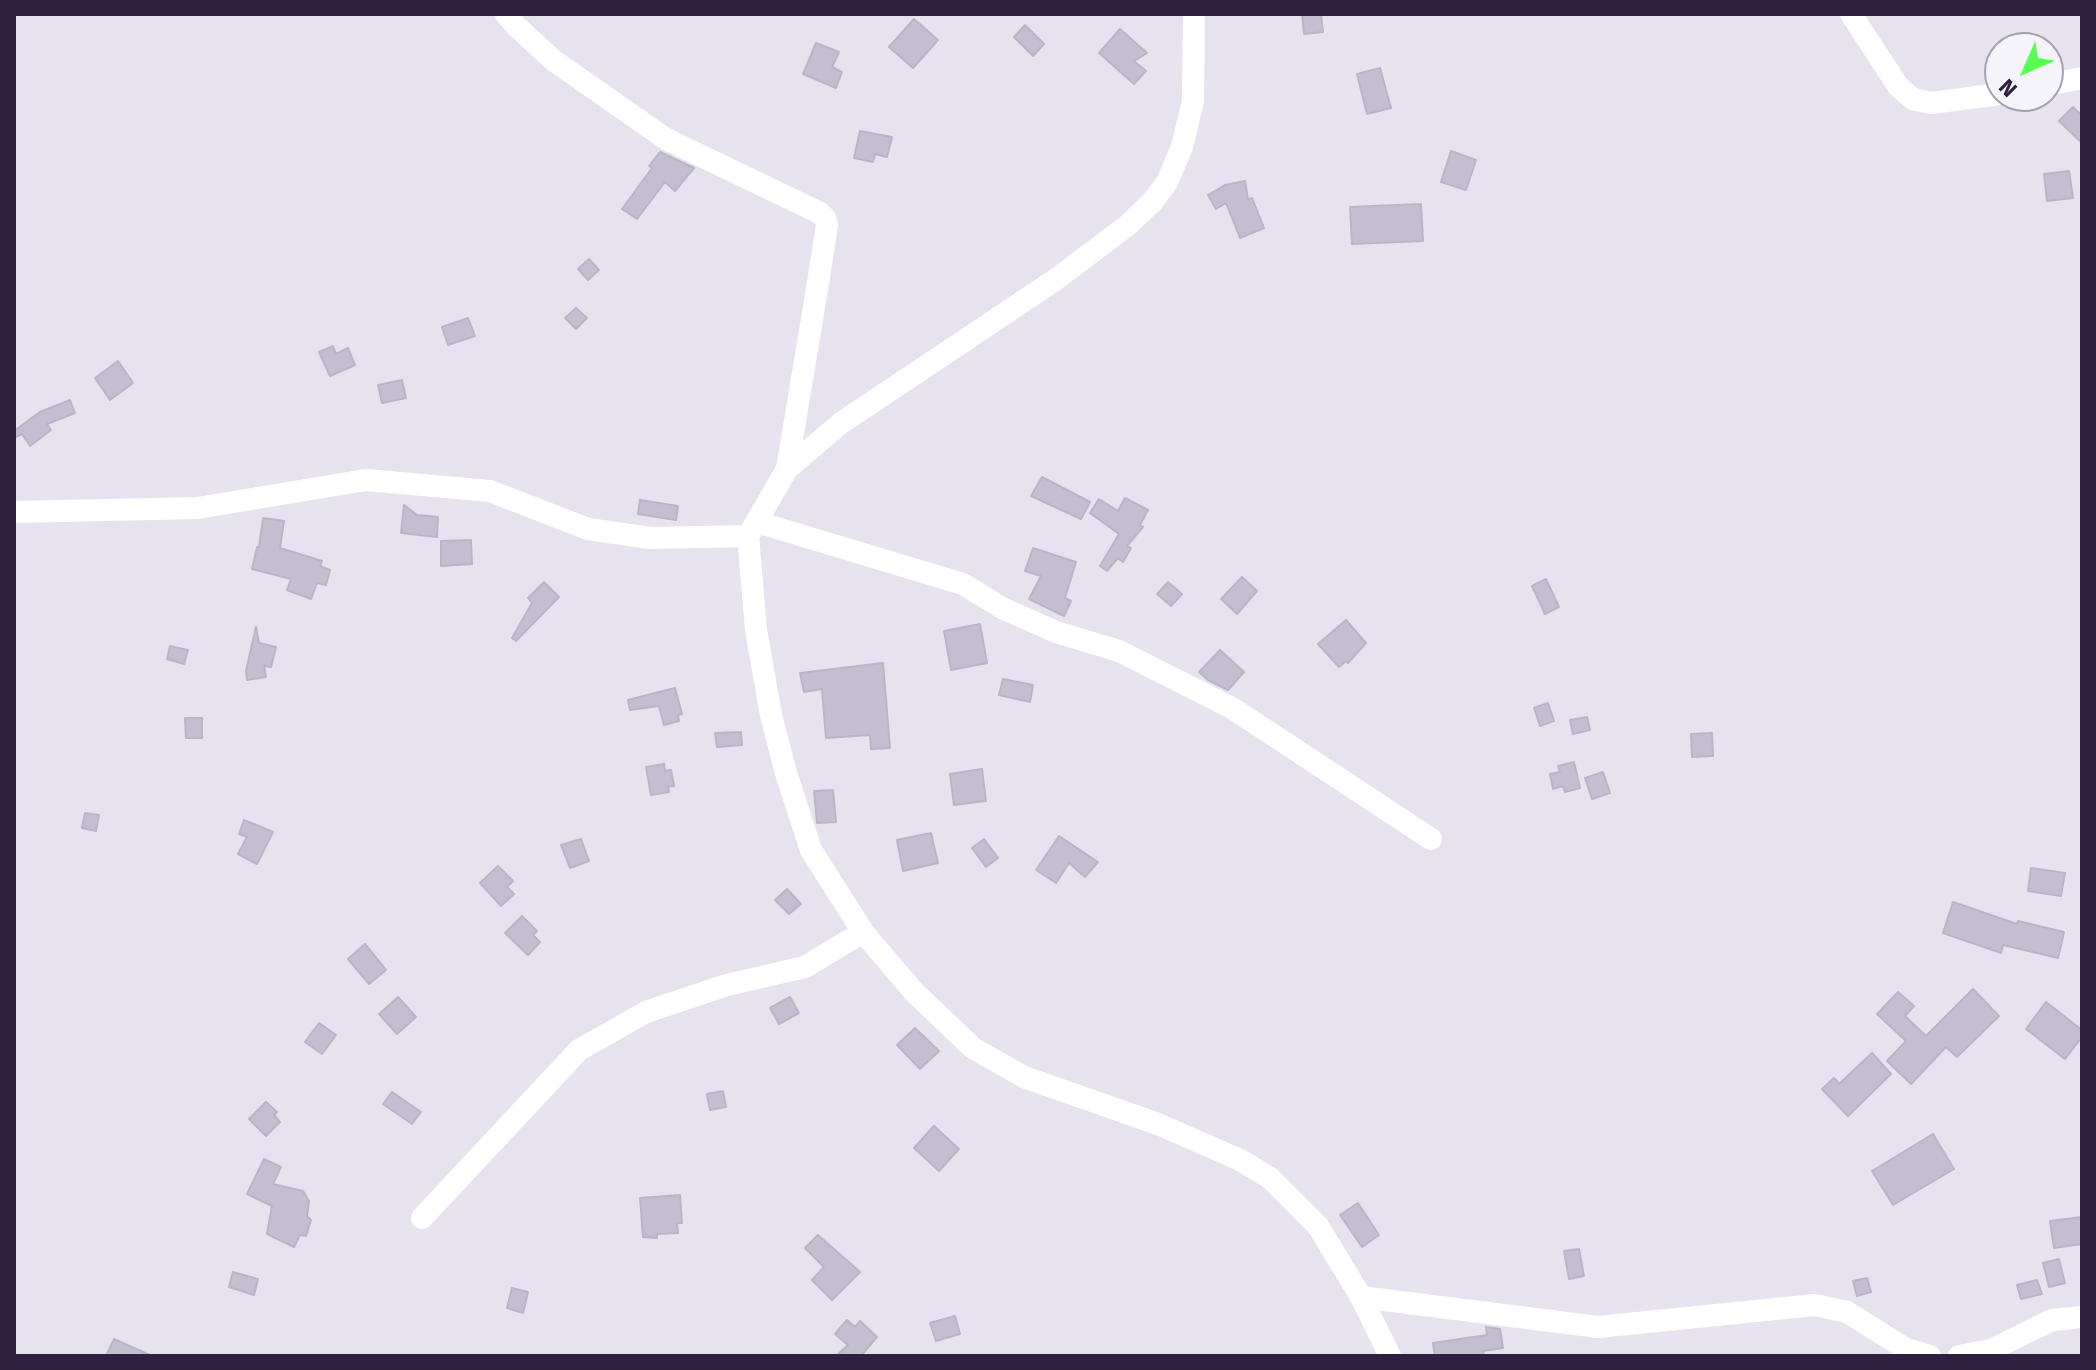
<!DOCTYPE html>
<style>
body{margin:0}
#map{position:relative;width:2096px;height:1370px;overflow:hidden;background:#e6e3ee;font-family:"Fira Sans",sans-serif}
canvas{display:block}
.frame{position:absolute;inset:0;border:16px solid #2f2042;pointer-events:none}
.north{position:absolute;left:1984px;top:32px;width:80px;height:80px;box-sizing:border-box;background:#f5f4fa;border:2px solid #a69fb0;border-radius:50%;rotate:225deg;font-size:22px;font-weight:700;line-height:32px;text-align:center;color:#2f2042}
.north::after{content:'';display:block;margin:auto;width:28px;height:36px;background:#56ff50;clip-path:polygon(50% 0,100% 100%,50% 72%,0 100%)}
</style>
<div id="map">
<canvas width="2096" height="1370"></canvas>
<div class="frame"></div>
<div class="north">N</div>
</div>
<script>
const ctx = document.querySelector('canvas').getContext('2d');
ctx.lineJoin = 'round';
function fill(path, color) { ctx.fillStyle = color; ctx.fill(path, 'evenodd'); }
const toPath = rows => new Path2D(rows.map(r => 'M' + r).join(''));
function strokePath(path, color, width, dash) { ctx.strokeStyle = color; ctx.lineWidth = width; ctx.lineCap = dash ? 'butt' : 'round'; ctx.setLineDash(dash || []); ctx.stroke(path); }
const building = toPath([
 [1302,14,1321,14,1323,32,1304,34,1302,14],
 [914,19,938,40,913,68,889,47,914,19],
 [1025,25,1044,44,1033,56,1014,37,1025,25],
 [1120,29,1147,53,1134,61,1146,71,1134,84,1099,53,1120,29],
 [816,43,839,52,832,67,842,72,836,88,803,74,816,43],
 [1380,68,1391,108,1367,114,1357,74,1380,68],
 [2073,107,2082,116,2082,143,2059,121,2073,107],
 [860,131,892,137,887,157,875,154,873,162,854,158,860,131],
 [1451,151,1476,160,1466,190,1441,182,1451,151],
 [660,152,694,168,675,191,665,182,637,219,622,209,652,168,649,166,660,152],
 [2069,171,2073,198,2047,201,2044,174,2069,171],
 [1245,181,1248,200,1252,198,1264,228,1240,238,1226,203,1216,209,1208,195,1225,185,1245,181],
 [1421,204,1423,241,1352,244,1350,207,1421,204],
 [589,259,599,270,588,280,578,269,589,259],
 [576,308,587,318,576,329,565,318,576,308],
 [468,318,475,336,448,345,442,327,468,318],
 [333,346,336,354,348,348,355,365,330,376,319,352,333,346],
 [118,361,133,383,110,400,95,378,118,361],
 [402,380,406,398,382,403,378,385,402,380],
 [70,400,75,413,47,424,51,430,30,446,22,434,14,438,14,431,40,412,70,400],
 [1042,477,1090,502,1081,519,1031,496,1042,477],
 [1125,498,1148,510,1140,525,1143,527,1127,546,1131,548,1123,562,1118,558,1107,571,1100,566,1119,534,1090,513,1099,499,1118,511,1125,498],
 [640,500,678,506,676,520,638,514,640,500],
 [404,505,417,515,438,517,437,537,401,533,404,505],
 [263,518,284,521,280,548,322,561,320,566,330,570,326,585,317,583,311,599,287,590,291,579,252,569,257,547,259,547,263,518],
 [471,540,472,564,441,566,441,541,471,540],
 [1033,548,1076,562,1065,598,1071,601,1064,616,1029,599,1041,576,1025,571,1033,548],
 [1242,577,1257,591,1237,614,1221,599,1242,577],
 [1546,579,1559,607,1545,614,1532,586,1546,579],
 [544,582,559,597,516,641,512,638,532,603,528,598,544,582],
 [1168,582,1182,594,1171,606,1157,594,1168,582],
 [1346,620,1366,643,1348,663,1346,661,1339,667,1318,644,1346,620],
 [980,624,987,663,951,670,944,631,980,624],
 [256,627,259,643,276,647,271,667,264,666,266,677,247,680,246,671,256,627],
 [170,646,188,650,184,664,167,659,170,646],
 [1220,650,1244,672,1228,690,1208,680,1199,672,1220,650],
 [883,663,890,748,871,749,870,735,826,738,822,689,804,692,800,673,883,663],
 [1003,679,1033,685,1030,702,999,695,1003,679],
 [675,688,682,714,678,715,679,721,664,725,659,706,630,710,628,700,675,688],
 [1548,703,1554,721,1540,726,1534,708,1548,703],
 [1587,717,1590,730,1573,734,1570,720,1587,717],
 [185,718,202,718,202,738,186,738,185,718],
 [741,732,742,745,717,747,715,733,741,732],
 [1712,733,1713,756,1692,757,1691,734,1712,733],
 [1574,762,1580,788,1565,792,1563,786,1553,789,1550,774,1560,772,1558,766,1574,762],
 [664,764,665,771,671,770,674,786,668,787,669,792,651,795,646,767,664,764],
 [982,769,986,801,954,805,950,774,982,769],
 [1603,772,1610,793,1592,799,1585,778,1603,772],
 [833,790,836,822,817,823,814,791,833,790],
 [85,813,99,815,96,831,82,828,85,813],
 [244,820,273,832,257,864,238,854,247,837,239,834,244,820],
 [931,833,938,863,903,871,897,840,931,833],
 [1059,836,1098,862,1085,877,1069,863,1056,883,1036,870,1059,836],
 [581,839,589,861,570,868,561,845,581,839],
 [984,839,998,858,986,867,972,848,984,839],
 [498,866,513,881,507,887,514,894,501,906,480,883,498,866],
 [2031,868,2065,873,2061,896,2028,891,2031,868],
 [787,889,801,904,789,914,775,900,787,889],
 [1953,902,2017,924,2018,921,2064,932,2058,958,2003,945,2001,953,1943,933,1953,902],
 [522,916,537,931,533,935,540,942,528,955,505,933,522,916],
 [365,944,386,970,369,984,348,959,365,944],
 [1973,989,1999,1016,1957,1057,1946,1047,1911,1084,1887,1061,1906,1041,1877,1014,1898,992,1914,1006,1905,1016,1926,1036,1973,989],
 [398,997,416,1017,397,1034,379,1014,398,997],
 [790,997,799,1013,779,1024,770,1008,790,997],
 [2046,1002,2082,1030,2082,1037,2065,1059,2026,1029,2046,1002],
 [319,1023,336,1035,322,1054,305,1042,319,1023],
 [915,1028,939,1051,920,1069,897,1045,915,1028],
 [1872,1053,1891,1074,1848,1116,1822,1089,1834,1078,1839,1084,1872,1053],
 [723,1091,726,1107,710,1110,707,1094,723,1091],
 [392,1092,421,1112,412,1124,383,1104,392,1092],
 [266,1102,277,1112,274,1115,280,1122,266,1136,249,1119,266,1102],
 [934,1126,959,1149,939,1171,914,1148,934,1126],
 [1933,1134,1954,1169,1893,1205,1872,1171,1933,1134],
 [264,1159,281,1167,273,1184,303,1191,309,1201,307,1216,311,1220,306,1236,300,1235,294,1247,267,1234,272,1206,247,1194,264,1159],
 [680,1195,682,1223,677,1223,678,1233,657,1234,657,1238,643,1237,640,1198,680,1195],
 [1358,1203,1379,1235,1362,1247,1340,1215,1358,1203],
 [2082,1217,2082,1244,2054,1248,2050,1221,2082,1217],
 [818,1235,860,1272,832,1300,812,1280,824,1267,805,1248,818,1235],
 [1579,1249,1584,1276,1569,1279,1564,1251,1579,1249],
 [2059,1259,2065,1283,2049,1287,2043,1263,2059,1259],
 [233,1272,258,1279,254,1295,229,1287,233,1272],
 [1867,1278,1871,1292,1857,1296,1853,1281,1867,1278],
 [2037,1280,2042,1294,2021,1299,2017,1285,2037,1280],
 [512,1288,528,1292,523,1313,507,1308,512,1288],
 [955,1316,960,1334,936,1341,930,1323,955,1316],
 [847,1320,855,1327,860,1321,877,1337,861,1356,836,1356,848,1345,835,1334,847,1320],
 [1486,1327,1500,1329,1503,1348,1483,1351,1484,1356,1435,1356,1433,1343,1487,1335,1486,1327],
 [114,1339,152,1356,106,1356,114,1339]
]);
fill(building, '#c4bfd0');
strokePath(building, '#bbb4c9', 2);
strokePath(toPath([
 [506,14,516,26,553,60,666,139,820,213,825,218,827,225,819,277,787,469],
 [1194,14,1193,101,1182,147,1167,182,1153,201,1128,225,1055,280,841,423,787,469,748,536,756,630,771,715,786,773,811,850,863,932,914,992,973,1048,1024,1077,1158,1124,1240,1160,1270,1178,1318,1226,1361,1297,1390,1356],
 [1851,14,1898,86,1913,99,1931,103,2000,94],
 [2048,85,2082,78],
 [14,512,198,508,366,480,490,491,588,529,650,538,748,536],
 [757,522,963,584,1002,608,1056,632,1119,651,1232,708,1431,839],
 [422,1218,579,1050,646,1012,727,985,805,967,863,932],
 [1361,1297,1598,1327,1815,1305,1847,1312,1906,1349,1930,1356],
 [1959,1356,1991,1350,2052,1320,2082,1317]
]), '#fff', 22);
</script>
